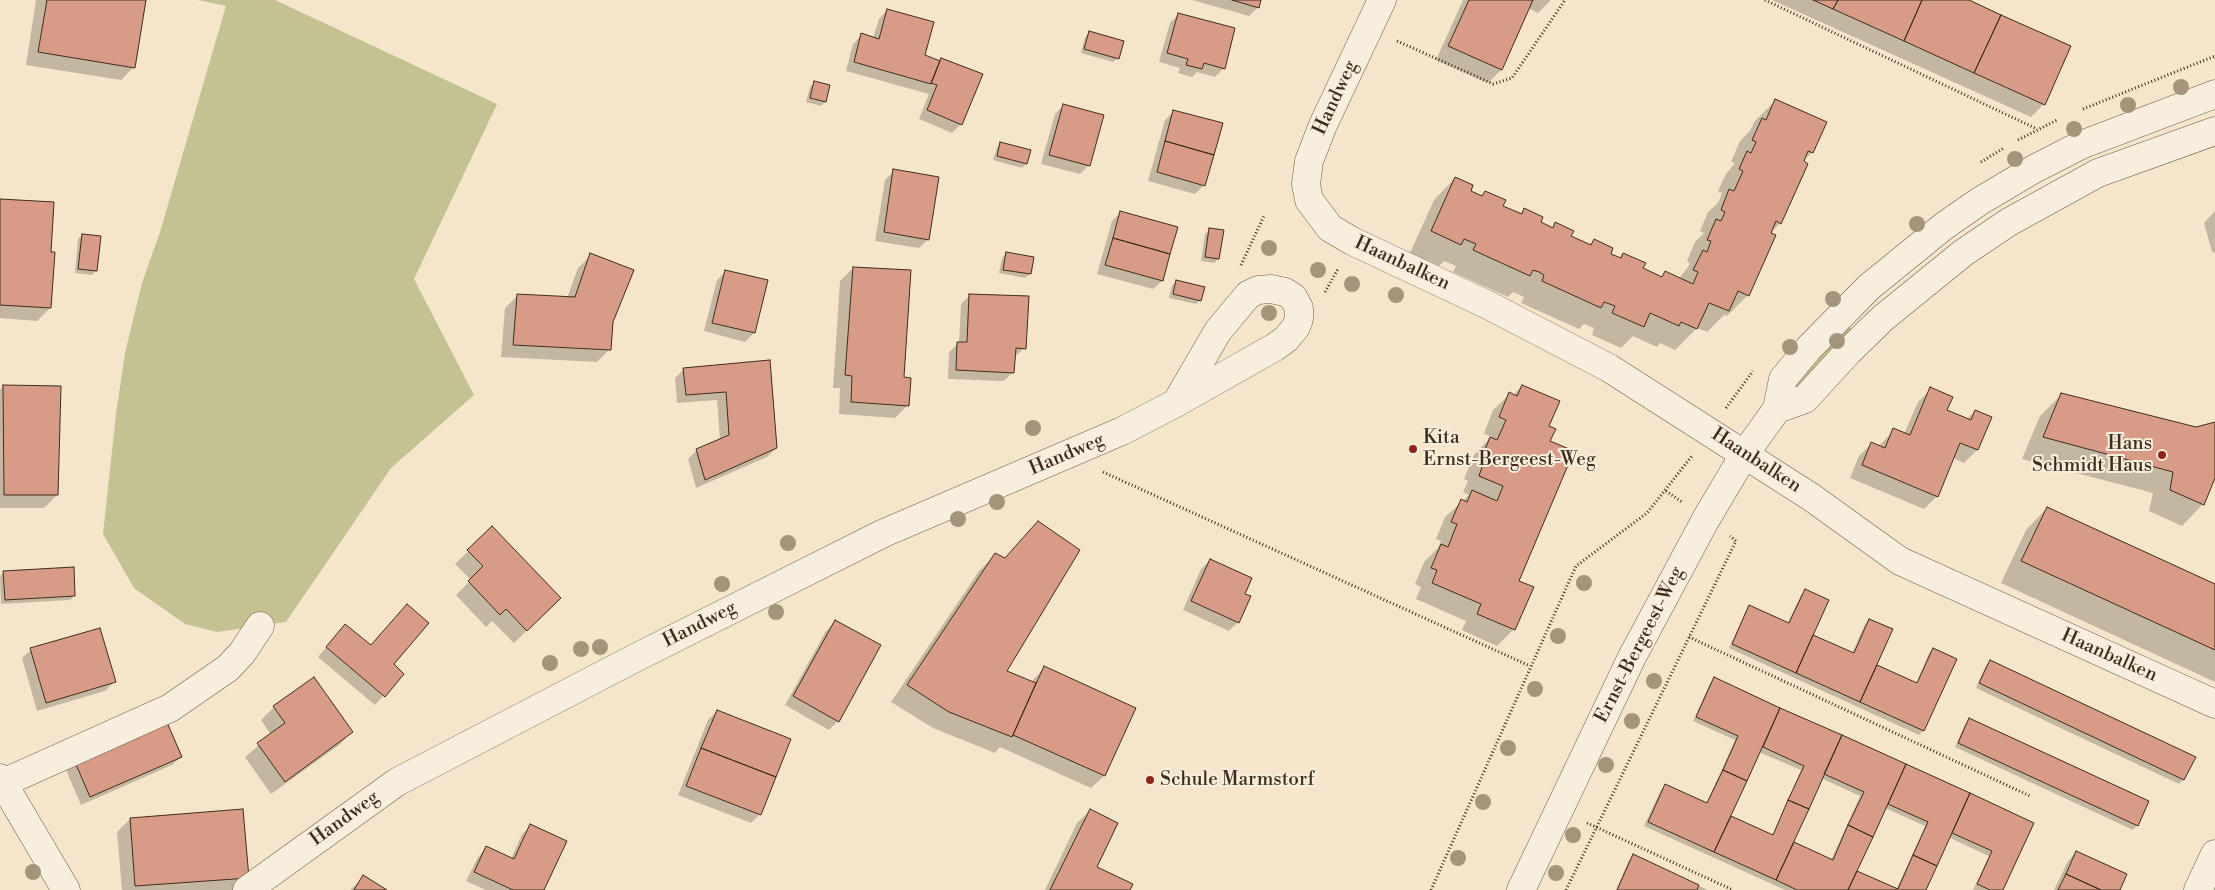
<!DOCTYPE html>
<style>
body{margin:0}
canvas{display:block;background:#f5e5cb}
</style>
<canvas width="2215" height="890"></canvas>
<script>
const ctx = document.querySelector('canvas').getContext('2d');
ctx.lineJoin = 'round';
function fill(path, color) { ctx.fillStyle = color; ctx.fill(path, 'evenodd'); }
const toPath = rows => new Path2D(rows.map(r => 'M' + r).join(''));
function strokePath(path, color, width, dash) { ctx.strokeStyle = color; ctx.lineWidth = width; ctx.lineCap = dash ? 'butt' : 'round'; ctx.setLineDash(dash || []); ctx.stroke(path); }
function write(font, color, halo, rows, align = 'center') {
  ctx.font = font + ' "Libre Bodoni",serif'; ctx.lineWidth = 4; ctx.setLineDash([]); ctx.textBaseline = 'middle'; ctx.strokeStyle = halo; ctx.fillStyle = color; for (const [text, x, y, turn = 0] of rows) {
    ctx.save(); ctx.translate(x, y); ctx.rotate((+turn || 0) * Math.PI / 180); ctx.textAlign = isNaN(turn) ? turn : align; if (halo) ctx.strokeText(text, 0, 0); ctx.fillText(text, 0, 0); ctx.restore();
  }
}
fill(toPath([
 [198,0,275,0,497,104,414,279,474,395,391,468,286,622,217,632,185,624,134,588,103,534,116,414,125,353,142,283,160,232,226,6],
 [1845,323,1855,332,1798,393,1791,386]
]), '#c4c292');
fill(toPath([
 [36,0,145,0,134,67,121,80,26,65],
 [1192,0,1260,0,1258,7,1249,16],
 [1463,0,1551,0,1538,13,1528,8,1501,70,1488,83,1436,60],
 [1772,0,1966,0,2044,104,2031,117],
 [887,10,924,56,961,124,952,133,919,119,929,94,846,71,853,44,862,35,873,38,879,19],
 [1178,15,1224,68,1215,77,1197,72,1192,77,1178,73,1180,68,1159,62,1170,23],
 [1089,33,1118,58,1113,62,1081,53,1085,37],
 [814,83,829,86,825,102,821,106,806,102,810,87],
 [1776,100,1812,152,1802,162,1780,223,1770,234,1748,295,1727,316,1724,315,1707,332,1697,328,1675,350,1660,343,1657,347,1633,336,1621,348,1592,335,1594,328,1584,324,1579,329,1521,303,1524,297,1513,292,1508,297,1453,272,1456,266,1444,261,1439,266,1410,253,1434,200,1455,178,1469,192,1481,197,1485,192,1501,206,1520,214,1524,210,1539,223,1551,228,1556,224,1570,237,1589,245,1594,241,1609,254,1618,259,1623,254,1642,269,1660,278,1665,273,1679,279,1690,264,1687,261,1695,242,1704,233,1700,231,1708,212,1718,203,1722,193,1718,191,1726,174,1735,163,1731,162,1740,141,1750,131,1754,122],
 [1064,105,1089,165,1080,174,1041,164,1055,114],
 [1174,111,1204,185,1195,194,1148,181,1165,120],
 [1001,143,1026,164,1022,168,993,160,997,147],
 [894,171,928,239,919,248,875,241,885,180],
 [0,200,50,253,50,308,37,321,0,318],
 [2215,211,2215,253,2212,252,2204,223],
 [1121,212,1176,228,1162,281,1153,289,1097,274,1112,221],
 [1209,230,1218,259,1214,263,1201,261,1205,234],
 [83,235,96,271,92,275,75,273,78,239],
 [1006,253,1030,274,1025,278,999,273,1002,258],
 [591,255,610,349,597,362,501,357,505,308,518,295,567,298,578,268],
 [853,268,903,378,908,405,895,418,839,414,840,388,833,388,840,281],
 [726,271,766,281,754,333,745,342,704,331,717,280],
 [1177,281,1200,300,1196,304,1169,298,1172,285],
 [970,295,1025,348,1014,357,1013,372,1004,381,948,379,949,352,959,343,961,304],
 [769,361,776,448,767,457,696,488,688,459,697,450,720,440,717,400,677,403,675,378,684,369],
 [3,386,57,495,44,508,0,508,0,390],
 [1522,386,1548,426,1549,442,1517,582,1514,629,1497,646,1462,630,1466,621,1416,599,1421,587,1415,584,1424,562,1438,548,1441,541,1436,539,1445,517,1469,495,1463,492,1468,481,1464,479,1474,455,1488,440,1490,436,1484,434,1493,410,1510,394,1513,395],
 [1931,389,1946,411,1966,420,1975,411,1990,417,1977,450,1964,463,1953,458,1937,496,1924,509,1850,478,1859,456,1872,443,1879,446,1894,430,1904,434,1918,402],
 [2062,394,2196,429,2215,423,2215,481,2212,481,2203,504,2182,526,2149,511,2153,493,2022,459,2040,416],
 [2047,508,2215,585,2215,682,2001,583,2026,530],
 [1038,522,1005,671,1031,682,1044,668,1104,776,1091,788,1000,747,995,753,933,728,891,702,979,571,995,555,1004,559],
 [492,528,547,611,514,643,492,621,486,627,456,595,471,580,455,564],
 [1210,560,1238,622,1229,631,1183,610,1201,569],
 [4,572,74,596,70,600,1,604,0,576],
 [1805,591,1812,635,1852,653,1865,624,1869,620,1875,665,1916,684,1929,653,1934,649,1955,659,1923,731,1919,735,1729,648,1746,611,1750,606,1787,624,1801,595],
 [407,605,392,664,402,674,375,705,318,657,337,634,371,646],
 [835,622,838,721,829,730,785,705,826,631],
 [31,650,114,682,105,691,37,711,22,658],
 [1991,661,2183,780,2179,784,1976,688,1986,665],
 [314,679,352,732,339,745,271,794,245,757,271,735,261,720,274,707],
 [1714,679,2032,823,2002,890,1973,890,1989,856,1948,837,1925,890,1785,890,1644,826,1661,790,1665,786,1706,804,1735,740,1693,721,1710,683],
 [1759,752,1801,770,1772,836,1729,817],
 [1821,778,1860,796,1831,860,1792,842],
 [1885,808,1925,826,1896,890,1855,872],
 [717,711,760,814,751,823,678,795,708,720],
 [1969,720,2147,802,2137,825,2133,830,1955,747,1965,724],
 [181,757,172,765,81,805,66,770,75,761],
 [1090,810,1095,867,1129,890,1045,890,1077,823],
 [130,819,248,877,235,890,122,890,117,832],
 [531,826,542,890,486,890,466,881,478,857,487,848,511,859,522,834],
 [2076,852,2118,890,2054,890,2068,861],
 [1634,856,1708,890,1616,890,1629,860],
 [364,877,385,890,350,890]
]), '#0003');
const building = toPath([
 [47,0,146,0,135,68,38,52,47,0],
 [1232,0,1261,0,1259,8,1232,0],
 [1469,0,1533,0,1502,70,1448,46,1469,0],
 [1813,0,1838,0,1833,9,1813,0],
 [1838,0,1922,0,1904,41,1833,9,1838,0],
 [1922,0,1969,0,2001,15,1974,73,1904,41,1922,0],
 [887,9,934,22,925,55,940,61,931,84,854,62,861,33,879,39,887,9],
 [1178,13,1235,28,1225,69,1204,63,1202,69,1186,65,1188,59,1167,53,1178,13],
 [2001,15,2071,46,2045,105,1974,73,2001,15],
 [1089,31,1124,41,1119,59,1084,49,1089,31],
 [941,58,983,74,962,125,927,110,937,85,931,83,941,58],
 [814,81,830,85,826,102,810,98,814,81],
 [1775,99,1827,122,1813,153,1808,151,1804,161,1808,164,1781,224,1776,221,1771,233,1776,235,1749,296,1738,291,1729,311,1709,303,1697,329,1681,322,1679,326,1650,313,1644,327,1612,313,1615,306,1604,302,1601,308,1542,281,1544,275,1539,272,1533,270,1530,276,1473,250,1476,244,1464,239,1461,245,1431,231,1455,177,1473,185,1471,191,1482,196,1485,191,1506,200,1503,206,1522,214,1524,208,1543,217,1541,222,1553,228,1555,222,1574,231,1571,236,1591,245,1594,239,1613,248,1611,254,1621,258,1623,253,1646,263,1643,268,1662,277,1665,271,1693,284,1698,272,1693,270,1703,250,1707,252,1711,241,1707,240,1716,219,1721,221,1725,212,1721,210,1729,189,1734,191,1743,171,1739,169,1747,151,1751,153,1756,142,1752,140,1762,118,1766,120,1775,99],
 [1063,104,1104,115,1090,166,1049,155,1063,104],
 [1173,110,1223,123,1214,155,1165,141,1173,110],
 [1165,141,1214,155,1205,186,1157,172,1165,141],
 [1000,142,1031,150,1027,164,997,156,1000,142],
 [893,169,939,177,929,240,884,232,893,169],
 [0,199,54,202,51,252,55,252,51,308,0,305,0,199],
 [1120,211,1178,227,1170,254,1113,238,1120,211],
 [1209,228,1224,230,1219,259,1205,257,1209,228],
 [82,234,101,236,97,271,78,269,82,234],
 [1113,238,1170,254,1163,281,1105,265,1113,238],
 [1006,252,1034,257,1031,274,1003,270,1006,252],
 [590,253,634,270,613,322,611,350,513,345,517,294,575,297,590,253],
 [853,267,911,270,904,377,911,378,909,406,851,402,852,376,845,375,853,267],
 [725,270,768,280,755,333,712,323,725,270],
 [1176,280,1205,287,1201,301,1173,294,1176,280],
 [969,294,1029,296,1026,349,1016,348,1014,373,956,370,957,342,967,342,969,294],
 [770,360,777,448,705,480,696,449,729,435,726,392,686,395,683,368,770,360],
 [3,385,61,386,58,495,4,495,3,385],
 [1522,385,1560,401,1549,426,1556,429,1550,441,1574,451,1519,581,1534,587,1515,630,1477,614,1481,604,1432,583,1437,570,1431,568,1441,544,1448,547,1457,524,1451,522,1461,499,1467,502,1472,490,1497,501,1503,486,1479,476,1483,464,1480,462,1490,437,1497,440,1506,420,1499,417,1509,392,1517,396,1522,385],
 [1930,387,1953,397,1947,410,1971,420,1975,410,1992,417,1978,450,1960,443,1938,497,1862,465,1871,442,1885,448,1893,428,1910,435,1930,387],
 [2061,393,2196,427,2215,422,2215,478,2204,505,2170,490,2173,472,2043,437,2061,393],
 [2047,507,2215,584,2215,650,2021,561,2047,507],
 [1038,521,1080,550,1007,671,1036,683,1012,737,949,712,907,685,995,553,1005,558,1038,521],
 [492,526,561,598,527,631,506,609,500,615,468,581,483,566,467,550,492,526],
 [1210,559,1252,578,1245,594,1251,596,1239,623,1191,601,1210,559],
 [74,567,75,596,5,600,3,571,74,567],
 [1805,589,1829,600,1796,673,1732,644,1749,605,1789,623,1805,589],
 [407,604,429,623,394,664,404,674,385,697,326,647,345,624,371,645,407,604],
 [1869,619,1893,629,1860,702,1796,673,1813,635,1854,653,1869,619],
 [835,620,881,645,839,722,793,696,835,620],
 [100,628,116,682,46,703,30,648,100,628],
 [1933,648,1957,659,1924,731,1860,702,1877,665,1917,683,1933,648],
 [1990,660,2196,757,2184,780,1979,683,1990,660],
 [1044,666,1136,708,1105,776,1013,735,1044,666],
 [314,677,353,732,285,782,257,743,285,723,273,706,314,677],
 [1714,677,1780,708,1747,781,1723,770,1738,736,1696,717,1714,677],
 [1780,708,1842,735,1809,809,1788,800,1804,766,1763,747,1780,708],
 [717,710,791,739,776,777,701,748,717,710],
 [1969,718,2149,801,2138,826,1958,743,1969,718],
 [166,720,182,757,90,797,74,760,166,720],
 [1842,735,1906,764,1873,837,1848,825,1864,792,1824,774,1842,735],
 [701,748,776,777,761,815,686,786,701,748],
 [1906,764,1970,793,1937,866,1913,855,1928,822,1888,804,1906,764],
 [1723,770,1747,781,1714,852,1648,822,1665,784,1707,803,1723,770],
 [1970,793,2034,823,2003,890,1990,890,1977,884,1992,851,1952,833,1970,793],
 [1788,800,1809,809,1776,880,1714,852,1731,816,1773,835,1788,800],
 [243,809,249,878,135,886,130,818,243,809],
 [1090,809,1118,823,1097,867,1133,884,1130,890,1050,890,1090,809],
 [530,824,567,841,544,890,513,890,474,872,486,846,514,859,530,824],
 [1848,825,1873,837,1848,890,1797,890,1776,880,1794,842,1833,860,1848,825],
 [2076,851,2127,874,2120,890,2101,890,2066,874,2076,851],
 [1633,854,1699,885,1697,890,1617,890,1633,854],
 [1913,855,1937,866,1926,890,1848,890,1857,871,1898,889,1913,855],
 [2066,874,2101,890,2058,890,2066,874],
 [363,875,387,890,354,890,363,875]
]);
fill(building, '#d89b87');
strokePath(building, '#3f2d1b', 1);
const minor = toPath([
 [1382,0,1323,125,1309,161,1306,184,1309,200,1330,228,1352,241,1488,305,1609,368,1811,497,1900,561,2215,704],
 [1777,409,1805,399,1848,352,1883,318,1963,253,2009,222,2098,173,2215,131],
 [0,778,66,890],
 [3,783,170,708,228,668,242,653,260,626],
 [247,890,397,782,637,657,884,533,1122,431,1176,403,1275,347,1286,339,1296,327,1299,319,1299,308,1293,297,1285,292,1271,289,1258,290,1248,295,1218,331,1176,403],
 [1521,890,1632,657,1706,519,1744,455,1777,409,1783,379,1808,349,1869,287,1944,226,1980,201,2034,169,2081,145,2215,94],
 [2198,890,2215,854]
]);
strokePath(minor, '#6c5b47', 29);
strokePath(toPath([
 [1765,0,2037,129],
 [1397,41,1493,84,1512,78,1565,0],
 [2083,109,2215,56],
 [2018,140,2057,120],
 [1981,162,2004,148],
 [1241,265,1264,216],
 [1325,292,1338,269],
 [1726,408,1753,371],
 [1103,472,1530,666],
 [1666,491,1682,502],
 [1689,637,2030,796],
 [1587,823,1733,890],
 [1431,890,1576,566,1647,513,1692,456],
 [1566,890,1736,541,1730,536]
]), '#3f2d1b', 3, [1, 2.5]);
strokePath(minor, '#f8eedd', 28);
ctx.fillStyle = '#a3947b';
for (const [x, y] of [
 [2181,87],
 [2128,105],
 [2074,129],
 [2015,159],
 [1917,224],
 [1269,248],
 [1318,270],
 [1352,284],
 [1396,295],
 [1833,299],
 [1269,313],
 [1837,341],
 [1790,347],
 [1033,428],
 [997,502],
 [958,519],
 [788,543],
 [1584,583],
 [722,584],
 [776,612],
 [1558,636],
 [600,647],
 [581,649],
 [550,663],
 [1654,681],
 [1535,689],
 [1632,721],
 [1508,748],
 [1606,765],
 [1483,802],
 [1573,835],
 [1458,858],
 [33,872],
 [1556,873]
]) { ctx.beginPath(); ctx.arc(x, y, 8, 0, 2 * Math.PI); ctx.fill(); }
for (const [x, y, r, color] of [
 [1413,449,5,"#8f2418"],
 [2162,455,5,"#8f2418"],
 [1150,780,5,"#8f2418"]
]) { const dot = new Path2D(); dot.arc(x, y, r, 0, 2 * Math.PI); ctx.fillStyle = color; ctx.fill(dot); strokePath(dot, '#f8eedd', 2); }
write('19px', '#3f2d1b', '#f8eedd', [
 ["Handweg",1336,98,-65],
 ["Haanbalken",1402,264,25],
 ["Handweg",1067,455,-23],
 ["Haanbalken",1756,461,33],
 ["Handweg",700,625,-27],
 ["Ernst-Bergeest-Weg",1640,645,-63],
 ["Haanbalken",2109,656,24],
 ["Handweg",345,819,-36]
]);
write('19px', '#3f2d1b', '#f8eedd', [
 ["Kita",1423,438],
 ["Ernst-Bergeest-Weg",1423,460],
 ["Hans",2152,444,"right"],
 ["Schmidt Haus",2152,466,"right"],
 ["Schule Marmstorf",1160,780]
], 'left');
</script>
